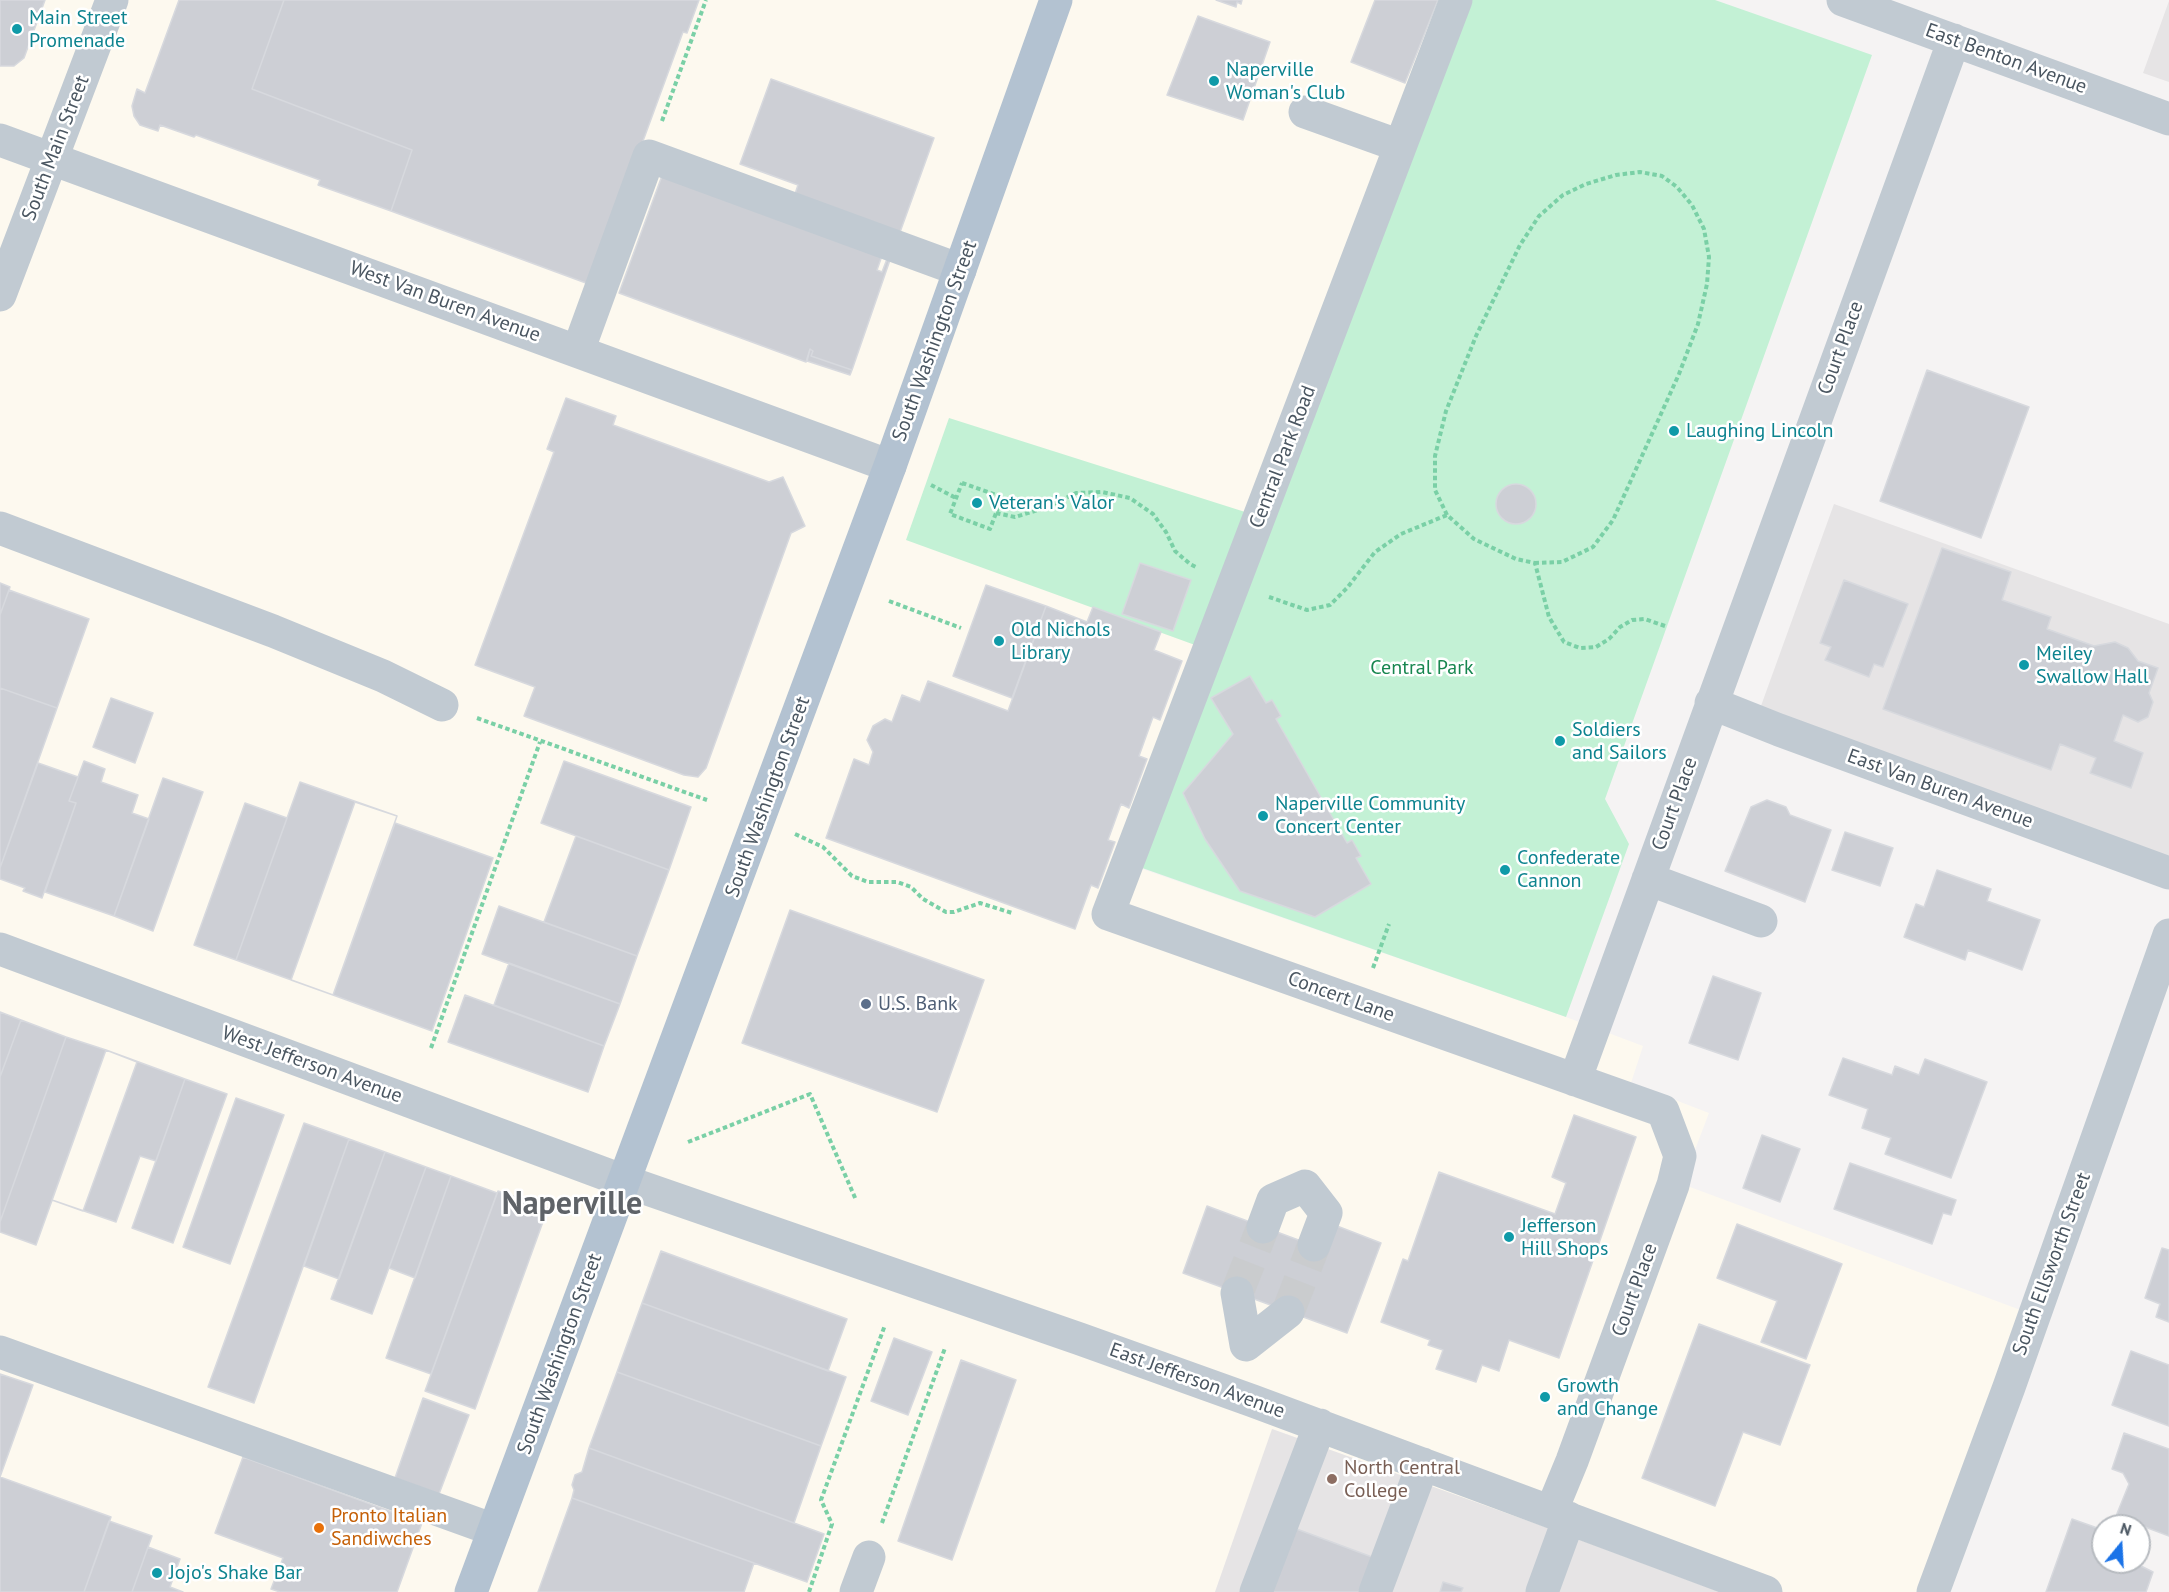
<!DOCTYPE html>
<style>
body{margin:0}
#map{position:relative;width:2169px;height:1592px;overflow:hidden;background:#f5f3f3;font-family:"PT Sans",sans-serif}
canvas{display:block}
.north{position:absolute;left:2091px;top:1514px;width:60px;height:60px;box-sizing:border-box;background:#fff;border:2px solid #b7bbc0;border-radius:50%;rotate:18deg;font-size:16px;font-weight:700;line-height:24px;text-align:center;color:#4a5661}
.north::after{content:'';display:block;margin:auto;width:21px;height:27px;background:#1a73e8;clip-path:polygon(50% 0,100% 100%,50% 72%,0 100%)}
</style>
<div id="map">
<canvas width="2169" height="1592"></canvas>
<div class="north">N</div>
</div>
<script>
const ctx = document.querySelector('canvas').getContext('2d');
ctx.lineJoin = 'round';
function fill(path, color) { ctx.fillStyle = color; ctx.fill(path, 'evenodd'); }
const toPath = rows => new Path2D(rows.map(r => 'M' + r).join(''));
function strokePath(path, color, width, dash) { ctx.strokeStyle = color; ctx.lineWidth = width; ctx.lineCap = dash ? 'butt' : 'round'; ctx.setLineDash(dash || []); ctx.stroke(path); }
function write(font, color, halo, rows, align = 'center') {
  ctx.font = font + ' "PT Sans",sans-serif'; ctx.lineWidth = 5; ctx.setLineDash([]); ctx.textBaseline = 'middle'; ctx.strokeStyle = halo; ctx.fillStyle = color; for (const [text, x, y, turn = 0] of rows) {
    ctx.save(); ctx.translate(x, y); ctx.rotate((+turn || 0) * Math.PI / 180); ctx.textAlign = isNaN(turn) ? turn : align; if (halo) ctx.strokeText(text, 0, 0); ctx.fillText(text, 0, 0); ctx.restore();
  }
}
fill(toPath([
 [0,0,1463,0,1430,97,1187,641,1206,649,1128,864,1566,1017,1643,1046,1631,1083,1709,1113,1682,1184,2034,1315,1934,1592,1720,1592,1273,1429,1215,1592,0,1592]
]), '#fdf9ef');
fill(toPath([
 [2169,1,2169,82,2143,73],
 [1834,504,2169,624,2169,876,1753,728],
 [1272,1429,1548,1528,1720,1592,1215,1592]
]), '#e6e4e5');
fill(toPath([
 [1463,0,1715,0,1872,55,1605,799,1629,844,1566,1017,1128,863,1206,649,906,540,949,418,1264,518]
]), '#c3f1d5');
const building = toPath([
 [0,0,45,0,24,58,14,66,0,66,0,0],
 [179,0,284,0,252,89,412,150,391,211,318,185,320,180,196,135,194,137,160,125,158,131,140,125,134,116,132,106,137,89,145,93,179,0],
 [284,0,699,0,687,33,683,32,617,212,594,286,391,211,412,150,252,89,284,0],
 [1216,0,1242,0,1241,4,1237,2,1236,7,1216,0],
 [1375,0,1438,0,1405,83,1351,62,1375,0],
 [1198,16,1270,42,1243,120,1167,95,1198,16],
 [771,79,934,138,899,235,794,197,798,185,740,164,771,79],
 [663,173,883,253,877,270,882,272,887,259,890,260,852,370,811,356,813,351,810,349,806,362,619,293,663,173],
 [810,349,813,351,811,356,852,370,850,375,807,361,810,349],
 [1927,370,2029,407,1981,538,1880,501,1927,370],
 [566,398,616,416,613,425,769,482,783,477,805,526,791,533,706,768,698,777,684,775,524,716,535,687,475,665,554,452,547,449,566,398],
 '1496 504a20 20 0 1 1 40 0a20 20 0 1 1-40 0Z',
 [1942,548,2011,572,2002,600,2051,617,2047,629,2094,646,2115,642,2128,648,2138,661,2158,668,2149,693,2153,702,2148,717,2138,722,2123,715,2114,741,2143,753,2131,788,2090,773,2096,758,2060,744,2051,770,1883,709,1942,548],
 [1140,563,1191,580,1173,631,1122,614,1140,563],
 [1844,580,1908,604,1883,667,1874,664,1869,677,1825,660,1831,647,1820,643,1844,580],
 [0,583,10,587,0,615,0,583],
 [986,585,1046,606,1012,698,953,676,986,585],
 [9,590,89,619,57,708,0,688,0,615,9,590],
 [1046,606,1087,622,1093,607,1161,632,1154,650,1182,661,1160,720,1153,717,1139,756,1147,759,1129,808,1121,804,1108,840,1115,842,1098,888,1091,885,1075,929,826,838,854,759,869,765,873,752,867,740,873,726,885,719,892,722,902,695,920,702,928,681,1008,711,1046,606],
 [1250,676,1266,703,1272,700,1281,716,1276,719,1347,843,1352,840,1361,856,1356,858,1371,884,1315,917,1240,891,1205,839,1183,793,1233,734,1211,698,1250,676],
 [0,688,57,708,0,868,0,688],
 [111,698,153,713,135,763,93,747,111,698],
 [84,761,105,769,101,782,138,795,132,813,149,819,114,916,45,892,76,803,69,801,84,761],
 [564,761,691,807,669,870,541,823,564,761],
 [38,763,78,777,69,801,76,803,42,898,23,891,25,888,0,879,0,868,38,763],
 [163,778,203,792,153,931,114,916,163,778],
 [300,782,397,816,333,995,236,960,300,782],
 [1767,800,1786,807,1790,815,1831,830,1805,902,1725,871,1751,807,1767,800],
 [355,802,397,816,333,995,291,980,355,802],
 [245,803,287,818,236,960,194,945,245,803],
 [395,823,493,858,432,1031,333,995,395,823],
 [1845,832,1893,848,1880,886,1832,870,1845,832],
 [576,836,669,870,637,956,544,922,576,836],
 [1937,870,1991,889,1987,901,2040,920,2022,970,1968,950,1965,960,1904,937,1916,904,1924,907,1937,870],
 [499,906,637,956,620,1004,482,954,499,906],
 [790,910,984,980,937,1112,742,1043,790,910],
 [509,963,620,1004,604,1046,494,1005,509,963],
 [1713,976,1761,993,1738,1060,1689,1043,1713,976],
 [465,995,604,1046,588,1092,448,1042,465,995],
 [0,1012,21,1020,0,1077,0,1012],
 [21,1020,66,1037,0,1222,0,1077,21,1020],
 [66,1037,106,1050,36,1245,0,1232,0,1222,66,1037],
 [106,1050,185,1079,156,1161,140,1156,116,1222,52,1200,106,1050],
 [106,1050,137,1062,83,1211,52,1200,106,1050],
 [1843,1058,1892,1075,1895,1066,1919,1075,1925,1059,1987,1082,1951,1178,1885,1154,1891,1138,1862,1128,1868,1109,1829,1095,1843,1058],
 [185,1079,227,1094,173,1243,132,1228,185,1079],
 [236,1098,284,1115,230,1264,183,1247,236,1098],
 [1574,1115,1636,1137,1559,1358,1509,1340,1499,1371,1482,1365,1476,1382,1436,1369,1443,1350,1428,1345,1430,1340,1381,1322,1403,1259,1408,1261,1439,1172,1555,1214,1566,1183,1552,1177,1574,1115],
 [304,1123,349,1139,254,1403,208,1387,304,1123],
 [1762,1135,1800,1149,1780,1202,1743,1188,1762,1135],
 [349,1139,385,1152,339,1279,304,1266,349,1139],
 [385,1152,426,1167,372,1314,331,1299,385,1152],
 [1850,1163,1956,1200,1951,1215,1943,1213,1932,1244,1834,1209,1850,1163],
 [426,1167,451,1176,415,1278,389,1268,426,1167],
 [451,1176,497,1193,431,1374,386,1358,451,1176],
 [498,1191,548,1208,475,1409,425,1391,498,1191],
 [1207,1206,1328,1251,1337,1226,1381,1243,1347,1333,1183,1273,1207,1206],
 [1737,1224,1842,1264,1806,1359,1761,1342,1777,1301,1717,1278,1737,1224],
 [2162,1248,2169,1250,2169,1322,2156,1317,2160,1304,2145,1298,2162,1248],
 [661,1251,847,1319,828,1371,642,1303,661,1251],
 [642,1303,846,1377,821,1446,617,1372,642,1303],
 [1699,1324,1810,1365,1780,1445,1743,1432,1715,1506,1642,1478,1699,1324],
 [894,1338,932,1352,908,1415,871,1401,894,1338],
 [2131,1351,2169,1365,2169,1426,2112,1405,2131,1351],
 [961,1360,1016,1380,952,1560,898,1541,961,1360],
 [617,1372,821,1446,794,1523,589,1448,617,1372],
 [0,1374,33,1385,0,1477,0,1374],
 [423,1398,469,1415,439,1494,395,1478,423,1398],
 [2124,1433,2169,1449,2169,1536,2116,1516,2129,1484,2123,1473,2112,1469,2124,1433],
 [589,1448,824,1534,807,1582,572,1498,574,1490,572,1485,575,1475,582,1472,589,1448],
 [243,1457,422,1523,397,1592,280,1592,271,1589,283,1558,215,1533,243,1457],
 [0,1477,111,1517,84,1592,0,1592,0,1477],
 [572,1498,754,1563,744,1592,538,1592,572,1498],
 [2072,1519,2103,1530,2103,1562,2133,1562,2153,1572,2146,1592,2046,1592,2072,1519],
 [109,1521,152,1536,132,1592,84,1592,109,1521],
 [1294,1528,1372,1557,1359,1592,1271,1592,1294,1528],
 [148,1547,180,1559,170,1587,183,1592,132,1592,148,1547],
 [1443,1582,1463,1588,1461,1592,1440,1592,1443,1582]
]);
fill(building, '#cdcfd5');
strokePath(building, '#d7d9de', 1.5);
strokePath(toPath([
 [1237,1293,1263,1227],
 [1288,1312,1314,1245]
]), '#caccce', 33, [33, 16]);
strokePath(toPath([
 [662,121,706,0],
 [962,483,1002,497,990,529,950,514,962,483],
 [931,485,956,498],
 [996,513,1015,517,1048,507,1076,493,1102,492,1130,498,1153,514,1166,532,1175,551,1190,564,1198,568],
 [1447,515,1435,490,1435,456,1446,411,1476,336,1520,245,1539,216,1563,195,1586,184,1616,175,1640,172,1662,176,1677,187,1692,205,1704,229,1709,257,1707,284,1698,324,1679,374,1613,520,1593,547,1562,562,1535,563],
 [1269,597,1307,610,1330,605,1347,588,1375,552,1401,534,1447,515,1474,539,1516,559,1535,563,1549,617,1564,642,1580,648,1596,647,1609,639,1620,627,1632,620,1645,619,1665,626],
 [889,601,961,628],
 [477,718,707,800],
 [795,834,823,847,852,876,868,882,897,882,911,887,923,899,946,912,954,912,980,903,1012,913],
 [1373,968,1389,924],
 [431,1048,540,742],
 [688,1142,810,1094,856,1200],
 [882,1523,945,1348],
 [809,1592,832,1524,821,1500,885,1325]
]), '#7ad0a6', 4, [4.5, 3]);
strokePath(toPath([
 [1456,0,1108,914,1663,1111,1680,1156,1673,1185,1572,1461,1551,1512],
 [1843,0,2169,119],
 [1305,112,1400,146],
 [0,140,890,466],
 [0,295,112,0],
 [578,351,649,156,960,270],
 [0,528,273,631,383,676,442,705],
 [1711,703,1779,730,2169,873],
 [1648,879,1761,921],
 [0,949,624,1181,1080,1339,1253,1401,1766,1592],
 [1575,1080,1954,40],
 [1263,1227,1273,1200,1305,1186,1326,1213,1314,1245],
 [1237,1293,1246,1345,1288,1312],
 [0,1352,494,1530],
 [856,1592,869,1557],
 [1256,1592,1320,1425],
 [1375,1592,1423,1464],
 [1542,1592,1569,1518],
 [1933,1592,2009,1387,2169,935]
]), '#c1cad2', 33);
strokePath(toPath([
 [471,1592,890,466,1056,0]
]), '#b3c2d1', 33);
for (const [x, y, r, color] of [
 [17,29,6,"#0f9aa8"],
 [1214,81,6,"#0f9aa8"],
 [1674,431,6,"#0f9aa8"],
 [977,503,6,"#0f9aa8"],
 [999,641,6,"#0f9aa8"],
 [2024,665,6,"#0f9aa8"],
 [1560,741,6,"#0f9aa8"],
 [1263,816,6,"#0f9aa8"],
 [1505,870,6,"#0f9aa8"],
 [866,1004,6,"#5c6f8a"],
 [1509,1237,6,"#0f9aa8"],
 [1545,1397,6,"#0f9aa8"],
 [1332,1479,6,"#8d6e63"],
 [319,1528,6,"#e8710a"],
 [157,1573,6,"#0f9aa8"]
]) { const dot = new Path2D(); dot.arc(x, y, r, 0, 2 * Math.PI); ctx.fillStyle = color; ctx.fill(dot); strokePath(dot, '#fff', 2); }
write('20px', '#0d838f', '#fff', [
 ["Main Street",29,18],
 ["Promenade",29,41],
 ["Naperville",1226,70],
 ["Woman's Club",1226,93],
 ["Laughing Lincoln",1686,431],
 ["Veteran's Valor",989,503],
 ["Old Nichols",1011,630],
 ["Library",1011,653],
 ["Meiley",2036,654],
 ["Swallow Hall",2036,677],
 ["Soldiers",1572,730],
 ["and Sailors",1572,753],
 ["Naperville Community",1275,804],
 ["Concert Center",1275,827],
 ["Confederate",1517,858],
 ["Cannon",1517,881],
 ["Jefferson",1521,1226],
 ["Hill Shops",1521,1249],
 ["Growth",1557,1386],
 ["and Change",1557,1409],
 ["Jojo's Shake Bar",169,1573]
], 'left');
write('20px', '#4a5661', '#fff', [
 ["East Benton Avenue",2006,59,20],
 ["South Main Street",56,148,-69],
 ["West Van Buren Avenue",445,302,20],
 ["South Washington Street",935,341,-70],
 ["Court Place",1841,348,-70],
 ["Central Park Road",1283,457,-69],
 ["East Van Buren Avenue",1940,789,20],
 ["South Washington Street",768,797,-70],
 ["Court Place",1675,804,-70],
 ["Concert Lane",1341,997,20],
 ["West Jefferson Avenue",312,1065,20],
 ["South Ellsworth Street",2052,1264,-70],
 ["Court Place",1635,1290,-70],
 ["South Washington Street",560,1354,-70],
 ["East Jefferson Avenue",1197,1381,20]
]);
write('20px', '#17864f', '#fff', [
 ["Central Park",1422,668]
]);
write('20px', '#4e5e75', '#fff', [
 ["U.S. Bank",878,1004]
], 'left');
write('20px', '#785e54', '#fff', [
 ["North Central",1344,1468],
 ["College",1344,1491]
], 'left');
write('20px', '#c56008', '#fff', [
 ["Pronto Italian",331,1516],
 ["Sandiwches",331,1539]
], 'left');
write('bold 32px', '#5f6368', '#fff', [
 ["Naperville",572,1205]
]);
</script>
